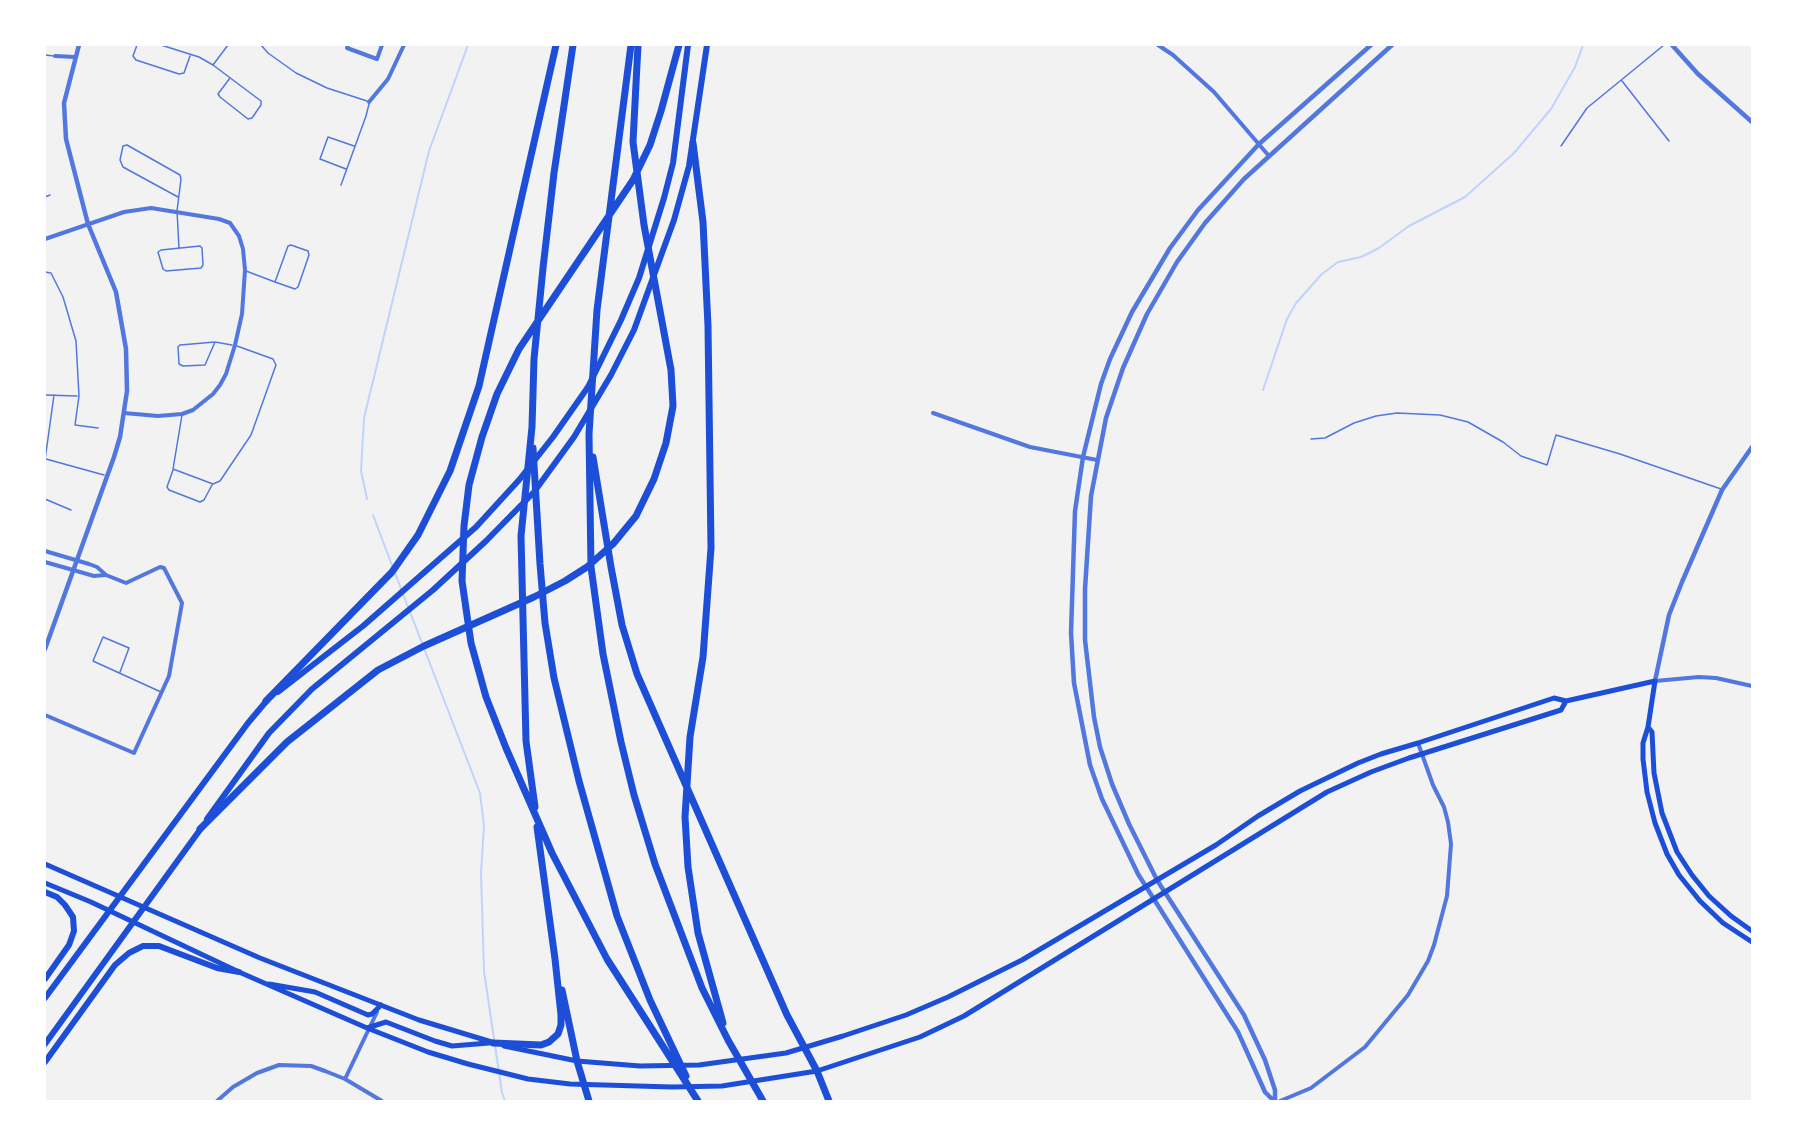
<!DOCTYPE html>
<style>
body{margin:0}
#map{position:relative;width:1797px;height:1146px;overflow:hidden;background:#f2f2f2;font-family:"Exo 2",sans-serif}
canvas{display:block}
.frame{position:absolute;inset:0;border:46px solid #fff;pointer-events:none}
</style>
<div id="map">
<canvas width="1797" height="1146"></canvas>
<div class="frame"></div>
</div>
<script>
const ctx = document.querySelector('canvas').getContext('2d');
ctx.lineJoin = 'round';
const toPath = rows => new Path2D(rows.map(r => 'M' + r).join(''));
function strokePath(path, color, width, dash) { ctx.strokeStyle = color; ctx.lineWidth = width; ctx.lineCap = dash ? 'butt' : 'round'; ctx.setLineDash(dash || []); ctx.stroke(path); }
strokePath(toPath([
 [1263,390,1287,319,1296,303,1322,274,1338,262,1361,257,1379,248,1409,226,1465,197,1514,153,1551,109,1575,67,1583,45],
 [367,499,361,471,364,418,429,151,468,45],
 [373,515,393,568],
 [395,573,408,607],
 [410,612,480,793,484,826,481,873,484,971,502,1093,505,1101]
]), '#bfd3fe', 2);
strokePath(toPath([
 [137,45,133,56,136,60,179,74,184,73,190,56],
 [161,45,199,57,213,65,261,101,261,105,252,118,248,119,220,97,218,94,230,78],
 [261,45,268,53,296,73,327,88,367,101],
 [45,55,54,56],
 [213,65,228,45],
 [1622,81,1669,141],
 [1561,146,1587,108,1664,45],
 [346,169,320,159,328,137,354,146],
 [341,185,366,116,369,104],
 [45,197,50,195],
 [178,197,123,167,120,160,123,146,127,145,180,175,181,179,177,211,179,248],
 [200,246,202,248,203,265,201,268,166,271,163,269,158,252,161,250,200,246],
 [246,271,275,282,295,289,298,287,309,255,308,251,291,245,288,246,275,282],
 [45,272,51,273,63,297,76,341,79,396,75,425,98,428],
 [215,342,205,365,183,366,179,364,178,347,180,345,215,342,232,345],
 [45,395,77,396],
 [182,415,173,469,213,484,220,481,251,435,276,365,273,359,237,346],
 [1311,439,1325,438,1354,423,1376,416,1397,413,1440,415,1468,422,1503,442,1521,456,1547,465,1556,435,1620,454,1721,489],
 [46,459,104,475],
 [45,460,54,395],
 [173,470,167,487,169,490,200,502,204,500,212,485],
 [45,499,71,510],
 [120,672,129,648,103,637,93,661,161,692]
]), '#5277de', 1.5);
strokePath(toPath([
 [348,45,347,48,377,59,382,45],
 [1158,45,1173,55,1214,92,1269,156],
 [55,56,75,57],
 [369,102,388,79,404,45],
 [45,239,124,212,151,208,219,219,230,223,239,236,243,249,245,270,242,314,235,345,226,374,220,385,213,394,193,410,182,414,158,416,124,413],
 [933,413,1030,447,1097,460],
 [45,551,89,564,97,567,106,575,126,583,160,567,164,568,182,603,169,676,134,753,45,715],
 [45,562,94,576,105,575],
 [1655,681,1699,677,1716,678,1752,686],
 [345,1079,377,1012],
 [217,1101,233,1087,257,1073,279,1065,311,1066,325,1071,345,1079,382,1101],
 [1280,1101,1311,1088,1365,1047,1408,995,1428,961,1434,945,1447,896,1451,844,1448,822,1444,807,1433,785,1418,743]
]), '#5277de', 4);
strokePath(toPath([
 [1672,45,1698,74,1752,122],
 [45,649,114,457,120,437,127,391,126,349,116,292,88,224,66,139,64,103,79,45],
 [1655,681,1669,615,1682,582,1722,490,1752,447],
 [1274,1101,1265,1092,1238,1032,1138,874,1102,799,1090,765,1074,683,1071,633,1075,511,1083,457,1101,384,1110,359,1132,312,1170,248,1198,210,1259,144,1371,45],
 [1275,1101,1275,1090,1265,1060,1244,1015,1157,880,1129,824,1112,784,1100,747,1094,717,1085,640,1085,589,1091,496,1106,418,1123,368,1147,314,1177,262,1205,223,1244,179,1392,45]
]), '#5277de', 4.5);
strokePath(toPath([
 [1648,727,1652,732,1654,773,1662,813,1677,852,1692,875,1709,896,1731,916,1752,931],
 [45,864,260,958,419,1020,495,1043],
 [45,883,91,902,239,972,367,1028,428,1052,468,1064,528,1079,570,1084,672,1087,722,1086,817,1071,920,1037,964,1016,1327,792,1371,772,1409,758,1561,710,1566,701],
 [269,984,315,992,368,1015,372,1014,381,1005],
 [367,1028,386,1022,435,1041,452,1046,489,1043],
 [504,1046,577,1061,640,1066,699,1065,786,1053,843,1036,906,1015,948,997,1022,960,1216,845,1258,816,1300,791,1358,763,1381,754,1418,743,1554,698,1566,701,1655,681,1648,727,1643,743,1643,759,1647,792,1655,823,1667,854,1679,875,1700,901,1723,923,1752,942]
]), '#1d4ed8', 5);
strokePath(toPath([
 [278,692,363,626,476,527,519,480,553,437,588,387,621,320,639,278,664,198,673,163,688,45],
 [207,819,269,733,312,689,433,590,486,541,534,492,574,437,611,375,634,330,674,220,689,166,707,45],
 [45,892,57,897,65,905,73,917,74,931,69,945,45,979],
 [45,998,248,723,269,698],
 [45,1044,202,827],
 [45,1062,115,965,129,953,143,946,159,946,217,968,239,972]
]), '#1d4ed8', 6);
strokePath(toPath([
 [631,45,597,310,589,434,591,567,603,654,621,742,634,795,655,864,702,988,728,1040,763,1101],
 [679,45,661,111,650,145,633,180,519,349,497,394,482,437,469,485,464,526,462,581,471,643,486,697,506,748,552,853,607,959,698,1101],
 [693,143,703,222,708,326,711,548,703,657,690,737,685,817,688,867,698,933,723,1023],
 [533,448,540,564,545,623,554,678,579,781,617,916,650,1000,686,1076],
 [593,457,611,567,622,625,637,674,787,1015,817,1071,829,1101],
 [266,701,392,572,418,535,450,471,479,386,556,45],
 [535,807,526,741,521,536,532,427,534,359,543,268,554,173,573,45],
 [200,829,287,742,378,670,424,646,534,597,565,581,587,567,613,544,636,516,654,479,666,443,673,406,671,370,644,225,633,142,638,45],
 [562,990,577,1061,589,1101],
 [493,1043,541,1045,549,1042,558,1034,561,1025,561,1015,555,959,537,827]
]), '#1d4ed8', 7);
</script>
